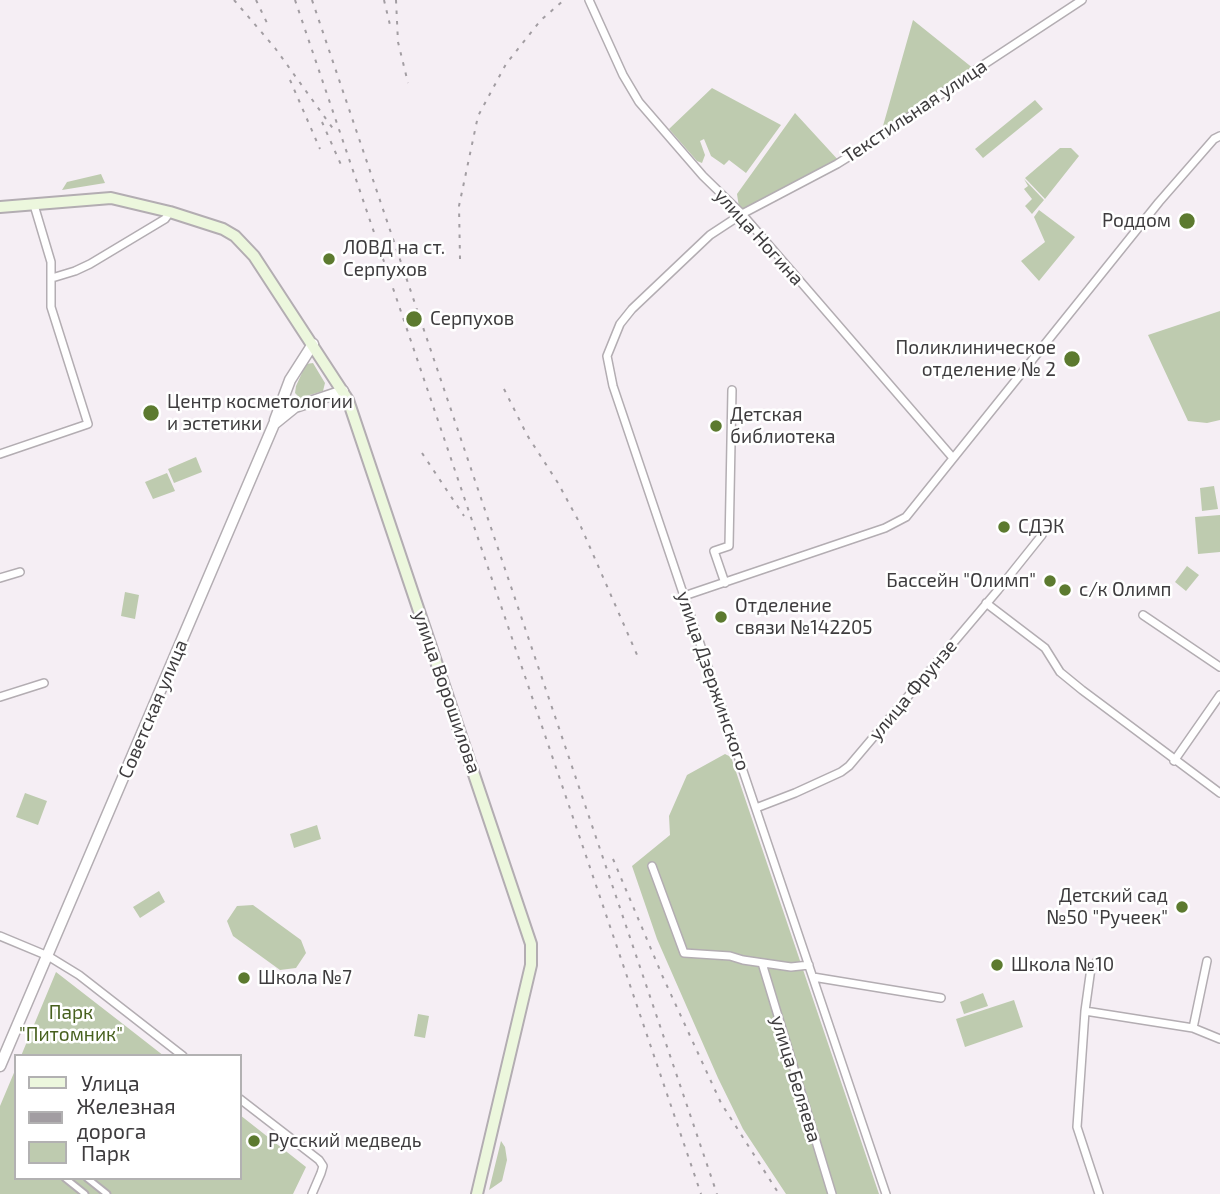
<!DOCTYPE html>
<meta charset="utf-8">
<style>
body{margin:0}
#map{position:relative;width:1220px;height:1194px;overflow:hidden;background:#f5eef4;font-family:"Exo 2",sans-serif}
canvas{display:block}
.legend{position:absolute;left:14px;top:1054px;width:228px;height:126px;box-sizing:border-box;background:#fff;border:2px solid #b2b1b2;margin:0;padding:9px 12px;list-style:none;font-size:21px;color:#3e3c3e}
.legend li{display:flex;align-items:center;gap:14px;height:35px}
.legend b{width:35px;border:2px solid #b2b1b2}
</style>
<div id="map">
<canvas width="1220" height="1194"></canvas>
<ul class="legend">
<li><b style="height:9px;background:#ecf7dd"></b>Улица</li>
<li><b style="height:9px;background:#a29da2"></b>Железная дорога</li>
<li><b style="height:19px;background:#becbaf"></b>Парк</li>
</ul>
</div>
<script>
const ctx = document.querySelector('canvas').getContext('2d');
ctx.lineJoin = 'round';
function fill(path, color) { ctx.fillStyle = color; ctx.fill(path, 'evenodd'); }
const toPath = rows => new Path2D(rows.map(r => 'M' + r).join(''));
function strokePath(path, color, width, dash) { ctx.strokeStyle = color; ctx.lineWidth = width; ctx.lineCap = dash ? 'butt' : 'round'; ctx.setLineDash(dash || []); ctx.stroke(path); }
function write(font, color, halo, rows, align = 'center') {
  ctx.font = font + ' "Exo 2",sans-serif'; ctx.lineWidth = 5; ctx.setLineDash([]); ctx.textBaseline = 'middle'; ctx.strokeStyle = halo; ctx.fillStyle = color; for (const [text, x, y, turn = 0] of rows) {
    ctx.save(); ctx.translate(x, y); ctx.rotate((+turn || 0) * Math.PI / 180); ctx.textAlign = isNaN(turn) ? turn : align; if (halo) ctx.strokeText(text, 0, 0); ctx.fillText(text, 0, 0); ctx.restore();
  }
}
fill(toPath([
 [913,20,974,69,881,133],
 [712,88,781,125,746,173,729,160,724,165,711,156,704,139,700,141,705,155,702,163,697,161,669,129],
 [1035,100,1043,109,983,158,975,149],
 [795,113,840,162,740,214,737,194],
 [1060,148,1071,148,1079,156,1045,199,1025,178],
 [101,174,105,183,62,190,67,182],
 [1024,179,1044,200,1032,214,1025,206,1032,199,1024,189,1028,186],
 [1039,210,1075,237,1039,281,1021,261,1045,242,1034,217],
 [1220,311,1220,420,1207,423,1188,421,1148,335],
 [313,363,325,383,323,391,300,398,295,393,296,386,306,364],
 [196,457,202,472,174,483,168,469],
 [167,473,175,491,153,499,145,482],
 [1214,486,1218,509,1202,511,1200,488],
 [1220,515,1220,552,1198,554,1195,517],
 [1187,566,1199,575,1186,591,1175,582],
 [125,592,139,595,135,619,121,616],
 [725,754,731,757,879,1194,786,1194,743,1129,718,1078,657,939,632,866,670,835,669,816,687,775],
 [25,793,47,801,38,825,16,817],
 [317,825,321,839,294,848,290,834],
 [159,891,165,902,140,918,133,907],
 [253,905,301,940,306,953,296,968,280,970,233,936,227,921,237,906],
 [56,972,123,1024,164,1056,21,1056],
 [983,993,988,1006,964,1014,960,1002],
 [1014,1000,1023,1027,965,1047,956,1019],
 [418,1014,429,1016,425,1038,414,1036],
 [16,1068,16,1178,240,1178,240,1115,306,1167,293,1194,0,1194,0,1106],
 [501,1141,505,1147,507,1160,502,1181,489,1190]
]), '#becbaf');
const pedestrian = toPath([
 [65,1178,85,1194],
 [87,1178,107,1194]
]);
const minor = toPath([
 [589,0,623,75,639,102,703,176,742,214,953,458],
 [52,278,75,271,90,264,165,219,170,212],
 [0,454,88,424,51,307,51,262,34,205],
 [0,578,20,572],
 [725,583,714,551,729,546,732,390],
 [684,596,885,528,906,517,1159,202,1214,139,1220,136],
 [986,603,1045,648,1060,672,1082,690,1220,793],
 [1143,615,1220,667],
 [0,697,44,683],
 [1174,761,1220,695],
 [756,808,795,793,841,772,849,766,998,590,1042,535],
 [652,866,684,953,730,956,743,960,791,967,809,965],
 [0,936,48,956,79,975,183,1056],
 [1097,961,1091,968,1085,1011,1077,1127,1099,1194],
 [762,963,832,1194],
 [813,977,941,998],
 [1085,1011,1193,1028,1220,1039],
 [1193,1028,1207,961],
 [240,1099,319,1160,323,1166,321,1173,312,1194],
 [886,1194,613,386,607,356,620,324,632,309,710,235,742,214,837,164,882,136,977,69,1082,0]
]);
const tertiary = toPath([
 [275,420,290,380,313,344],
 [0,1066,274,424,295,407,343,391]
]);
const secondary = toPath([
 [0,207,111,198,170,212,223,229,235,236,254,256,348,400,531,944,531,965,477,1194]
]);
strokePath(pedestrian, '#b3adb2', 9);
strokePath(minor, '#b3adb2', 10);
strokePath(tertiary, '#b3adb2', 13);
strokePath(secondary, '#b3adb2', 14);
strokePath(pedestrian, '#fff', 5);
strokePath(minor, '#fff', 7);
strokePath(tertiary, '#fff', 10);
strokePath(secondary, '#ecf7dd', 10);
strokePath(toPath([
 [234,0,275,48,334,130],
 [256,0,268,25],
 [295,0,701,1194],
 [312,0,717,1194],
 [384,0,390,25],
 [396,0,398,42,408,83],
 [290,80,320,149],
 [322,122,342,167],
 [460,259,459,206,478,116,506,64,541,20,564,0],
 [504,389,527,435,558,483,578,520,638,657],
 [422,453,464,516],
 [613,859,662,975,721,1103,779,1194]
]), '#a29da2', 2, [3.5, 7]);
for (const [x, y, r, color] of [
 [1187,221,9,"#5c7a2f"],
 [329,259,7,"#5c7a2f"],
 [414,319,9,"#5c7a2f"],
 [1072,359,9,"#5c7a2f"],
 [151,413,9,"#5c7a2f"],
 [716,426,7,"#5c7a2f"],
 [1004,527,7,"#5c7a2f"],
 [1050,581,7,"#5c7a2f"],
 [1065,590,7,"#5c7a2f"],
 [721,617,7,"#5c7a2f"],
 [1182,907,7,"#5c7a2f"],
 [997,965,7,"#5c7a2f"],
 [244,978,7,"#5c7a2f"],
 [254,1141,7,"#5c7a2f"]
]) { const dot = new Path2D(); dot.arc(x, y, r, 0, 2 * Math.PI); ctx.fillStyle = color; ctx.fill(dot); strokePath(dot, '#fff', 2.5); }
write('19px', '#3e3c3e', '#fff', [
 ["Текстильная улица",915,111,-34],
 ["улица Ногина",759,237,48],
 ["улица Дзержинского",713,681,71],
 ["улица Фрунзе",913,690,-50],
 ["улица Ворошилова",447,692,71],
 ["Советская улица",153,709,-67],
 ["улица Беляева",796,1079,73]
]);
write('19px', '#3e3c3e', '#fff', [
 ["Роддом",1171,221,"right"],
 ["ЛОВД на ст.",343,248],
 ["Серпухов",343,270],
 ["Серпухов",430,319],
 ["Поликлиническое",1056,348,"right"],
 ["отделение № 2",1056,370,"right"],
 ["Центр косметологии",167,402],
 ["и эстетики",167,424],
 ["Детская",730,415],
 ["библиотека",730,437],
 ["СДЭК",1018,527],
 ["Бассейн \"Олимп\"",1036,581,"right"],
 ["с/к Олимп",1079,590],
 ["Отделение",735,606],
 ["связи №142205",735,628],
 ["Детский сад",1168,896,"right"],
 ["№50 \"Ручеек\"",1168,918,"right"],
 ["Школа №10",1011,965],
 ["Школа №7",258,978],
 ["Русский медведь",268,1141]
], 'left');
write('19px', '#47601e', '#fff', [
 ["Парк",71,1013],
 ["\"Питомник\"",71,1035]
]);
</script>
